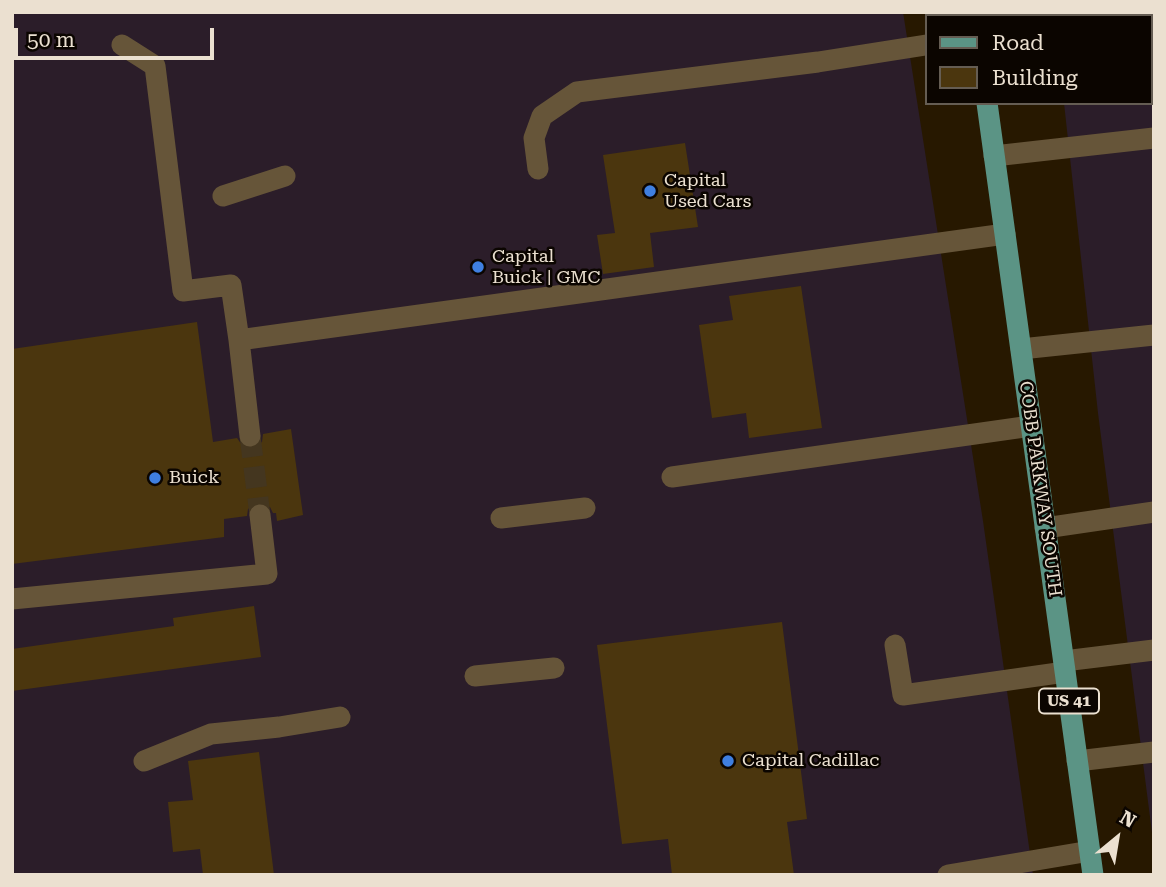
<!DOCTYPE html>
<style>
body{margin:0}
#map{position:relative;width:1166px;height:887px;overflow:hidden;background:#271800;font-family:"Roboto Serif",serif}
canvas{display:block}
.frame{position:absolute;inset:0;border:14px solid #ebe0d0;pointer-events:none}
.legend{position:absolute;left:925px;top:14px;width:228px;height:91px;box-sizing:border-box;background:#0b0500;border:2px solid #655d53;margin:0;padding:9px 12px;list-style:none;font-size:21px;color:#ebe0d0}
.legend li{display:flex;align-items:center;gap:14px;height:35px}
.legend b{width:35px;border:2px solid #655d53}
.north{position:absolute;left:1082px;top:803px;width:70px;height:70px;-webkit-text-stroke:5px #0b0500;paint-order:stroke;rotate:30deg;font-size:19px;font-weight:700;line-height:28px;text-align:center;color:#ebe0d0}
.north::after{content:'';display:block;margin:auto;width:24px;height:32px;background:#ebe0d0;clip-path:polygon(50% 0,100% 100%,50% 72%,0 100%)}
.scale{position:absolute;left:14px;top:28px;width:200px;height:32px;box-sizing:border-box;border:4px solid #ebe0d0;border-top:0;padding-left:9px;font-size:21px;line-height:24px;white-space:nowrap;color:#ebe0d0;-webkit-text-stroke:5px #0b0500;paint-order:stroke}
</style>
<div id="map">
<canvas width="1166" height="887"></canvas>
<div class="frame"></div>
<ul class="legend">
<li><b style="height:9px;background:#5b9485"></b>Road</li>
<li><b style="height:19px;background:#4b360e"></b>Building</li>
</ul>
<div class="north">N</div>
<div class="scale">50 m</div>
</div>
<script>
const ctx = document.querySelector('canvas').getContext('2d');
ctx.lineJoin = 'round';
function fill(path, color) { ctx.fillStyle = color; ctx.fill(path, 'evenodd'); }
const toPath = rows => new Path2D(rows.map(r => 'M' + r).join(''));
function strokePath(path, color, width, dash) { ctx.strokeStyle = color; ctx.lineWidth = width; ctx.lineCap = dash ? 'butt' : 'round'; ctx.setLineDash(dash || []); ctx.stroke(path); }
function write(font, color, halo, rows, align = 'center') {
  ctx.font = font + ' "Roboto Serif",serif'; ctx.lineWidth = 5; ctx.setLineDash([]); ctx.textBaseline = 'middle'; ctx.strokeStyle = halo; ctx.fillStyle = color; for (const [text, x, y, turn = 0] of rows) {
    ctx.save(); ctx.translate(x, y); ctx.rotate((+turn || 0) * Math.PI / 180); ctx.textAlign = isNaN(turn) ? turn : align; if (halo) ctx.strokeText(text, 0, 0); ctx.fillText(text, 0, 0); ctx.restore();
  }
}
fill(toPath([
 [12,12,903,12,983,521,1033,875,12,875],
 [1061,12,1154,12,1154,848,1098,413,1064,103,1150,103,1150,16,1061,16]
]), '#2b1d29');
fill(toPath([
 [685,143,698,227,650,233,654,267,603,274,597,235,615,233,603,155],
 [801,286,822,428,749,438,746,413,712,418,699,325,733,320,729,296],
 [197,322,213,442,237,438,244,448,252,449,262,442,263,434,291,429,303,515,277,521,276,513,273,513,270,507,258,502,248,509,247,516,224,519,224,537,12,564,12,349],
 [254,606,261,657,12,691,12,649,174,626,173,618],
 [782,622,807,819,787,822,794,875,672,875,668,839,622,844,597,645],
 [259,752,274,875,203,875,200,849,173,852,168,802,193,800,188,761]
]), '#4b360e');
strokePath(toPath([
 [250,436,260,515]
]), '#44361f', 21, [21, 10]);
strokePath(toPath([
 [1150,20,1154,43],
 [122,45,155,66,183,291,231,285,239,340,1005,234],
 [994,156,1154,138],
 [538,169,534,138,542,116,577,92,818,62,926,45],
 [223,196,285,176],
 [239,340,250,436],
 [1021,349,1154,335],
 [672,477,1031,426],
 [501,518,585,508],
 [1045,528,1154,512],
 [12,599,267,574,260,515],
 [895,645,903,695,1065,672],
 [1064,661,1154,650],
 [475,676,554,668],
 [144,761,211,734,279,727,340,717],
 [1077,761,1154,752],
 [948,875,1090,851]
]), '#665539', 21);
strokePath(toPath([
 [969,12,970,16],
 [987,103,1093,875]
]), '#5b9485', 21);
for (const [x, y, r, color] of [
 [650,191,7,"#3f7fe0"],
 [478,267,7,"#3f7fe0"],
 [155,478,7,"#3f7fe0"],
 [728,761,7,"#3f7fe0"]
]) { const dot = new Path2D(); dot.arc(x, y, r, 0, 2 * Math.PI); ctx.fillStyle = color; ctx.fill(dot); strokePath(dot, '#0b0500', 2.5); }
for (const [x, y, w] of [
 [1069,701,60]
]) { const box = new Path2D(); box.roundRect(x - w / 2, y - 12.5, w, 25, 5); ctx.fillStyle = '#0b0500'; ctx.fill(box); strokePath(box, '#ebe0d0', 2); }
write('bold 16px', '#ebe0d0', null, [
 ["US 41",1069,701]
]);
write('18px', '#ebe0d0', '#0b0500', [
 ["Capital",664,181],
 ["Used Cars",664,202],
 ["Capital",492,257],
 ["Buick | GMC",492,278],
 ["Buick",169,478],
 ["Capital Cadillac",742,761]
], 'left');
write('18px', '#ebe0d0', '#0b0500', [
 ["COBB PARKWAY SOUTH",1040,489,82]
]);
</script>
